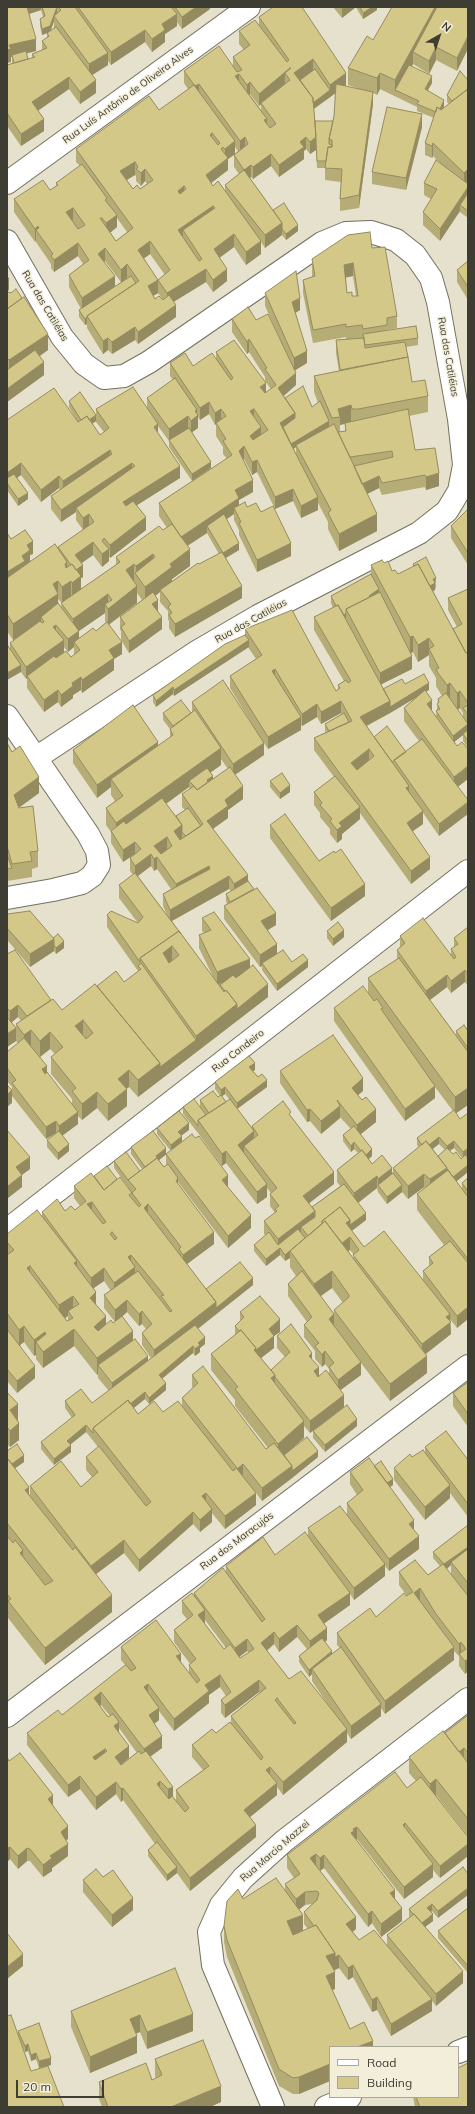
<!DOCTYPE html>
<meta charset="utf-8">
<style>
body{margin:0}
#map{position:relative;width:475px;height:2114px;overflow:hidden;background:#e5e1cc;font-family:Mulish,sans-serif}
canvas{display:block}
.frame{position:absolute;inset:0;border:8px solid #3e3d34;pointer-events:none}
.legend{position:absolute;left:329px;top:2046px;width:130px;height:52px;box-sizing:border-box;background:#f2eed9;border:1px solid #aaa797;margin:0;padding:5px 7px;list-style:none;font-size:12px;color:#3e3d34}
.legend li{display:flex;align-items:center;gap:8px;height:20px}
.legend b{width:20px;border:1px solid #aaa797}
.north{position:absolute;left:419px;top:16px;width:40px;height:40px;-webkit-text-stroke:3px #f2eed9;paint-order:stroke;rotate:39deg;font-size:11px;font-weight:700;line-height:16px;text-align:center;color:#3e3d34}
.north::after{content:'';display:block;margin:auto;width:14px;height:18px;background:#3e3d34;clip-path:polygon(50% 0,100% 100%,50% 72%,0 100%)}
.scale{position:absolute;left:16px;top:2080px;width:88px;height:18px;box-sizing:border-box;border:2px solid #3e3d34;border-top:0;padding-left:5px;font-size:12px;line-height:14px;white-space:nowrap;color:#3e3d34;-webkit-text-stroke:3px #f2eed9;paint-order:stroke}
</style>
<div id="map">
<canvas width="475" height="2114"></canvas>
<div class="frame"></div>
<ul class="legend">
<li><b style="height:5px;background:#fff"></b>Road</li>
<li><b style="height:11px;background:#d4c889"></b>Building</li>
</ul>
<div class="north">N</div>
<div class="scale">20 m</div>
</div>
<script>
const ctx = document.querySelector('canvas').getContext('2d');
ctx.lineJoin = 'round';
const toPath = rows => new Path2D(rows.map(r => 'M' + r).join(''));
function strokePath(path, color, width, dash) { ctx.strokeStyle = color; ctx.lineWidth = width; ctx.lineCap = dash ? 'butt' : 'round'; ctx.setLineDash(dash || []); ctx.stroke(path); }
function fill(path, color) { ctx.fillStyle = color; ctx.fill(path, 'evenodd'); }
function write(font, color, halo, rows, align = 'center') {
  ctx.font = font + ' Mulish,sans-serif'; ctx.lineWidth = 3; ctx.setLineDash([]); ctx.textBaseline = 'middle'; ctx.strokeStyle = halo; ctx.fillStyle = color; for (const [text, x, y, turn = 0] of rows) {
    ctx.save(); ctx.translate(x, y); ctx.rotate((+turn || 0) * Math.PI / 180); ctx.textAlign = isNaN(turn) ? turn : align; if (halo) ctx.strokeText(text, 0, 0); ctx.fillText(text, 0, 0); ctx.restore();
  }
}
const minor = toPath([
 [7,183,249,7],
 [7,241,62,337,84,364,104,378,124,376,149,362,322,243,346,233,371,232,396,240,415,255,431,278,438,302,459,419,464,465,459,491,447,511,419,533,258,616,198,651,36,758],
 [7,716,88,834,97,851,99,865,92,876,82,883,53,890,7,898],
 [7,1230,468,871],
 [7,1716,468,1366],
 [458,2052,468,2048],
 [273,2107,213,1965,209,1932,221,1905,243,1878,284,1841,468,1699],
 [326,2107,350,2097]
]);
strokePath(minor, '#73705d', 24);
strokePath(minor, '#fff', 22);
fill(toPath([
 [7,7,210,7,210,9,182,29,177,22,177,26,165,34,165,42,152,52,145,42,111,65,108,61,108,65,92,75,96,93,80,104,69,89,38,110,44,131,21,146,7,126,7,65,12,64,12,57,11,57,11,62],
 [41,10,43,17,40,19,40,26,42,35,47,33,47,38,42,41,42,50,32,54,32,58,28,59,26,53,36,51,29,14],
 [54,21,54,28,51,31],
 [333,7,356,7,342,18],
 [357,7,377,7,377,10,363,19,357,9],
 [468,7,457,71,436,60,429,74,413,64,412,66,432,83,428,90,444,107,443,109,449,104,447,102,447,95,468,80,468,181,466,183,468,184,468,218,460,212,460,211,440,241,423,225,423,212,431,199,424,195,424,183,444,167,433,156,432,158,425,155,425,143,434,118,417,111,417,107,380,89,377,95,373,93,373,104,359,208,340,211,340,199,341,182,325,180,325,168,317,168,316,150,310,154,306,149,304,151,304,159,279,177,271,166,253,179,251,177,250,178,273,210,298,231,286,240,282,235,265,248,261,242,261,254,246,265,234,247,220,257,227,281,213,292,206,282,173,302,176,317,138,344,135,340,112,354,108,350,103,354,87,328,87,324,85,325,79,317,79,310,81,309,69,287,69,275,83,264,78,256,54,272,51,268,51,264,36,242,36,240,35,242,14,212,14,199,50,190,56,186,56,183,80,166,76,162,76,149,159,110,188,89,184,83,184,71,233,66,233,57,244,50,239,44,239,31,259,25,259,17,346,85,346,86,362,90,348,85,348,68,373,40],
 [336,93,334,116,333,121,315,121,314,109],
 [250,94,259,106,261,104,261,110,250,95],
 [235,147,238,151,235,154],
 [234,155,234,167,239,174,225,185,225,191,213,186,211,183,228,170,228,159],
 [135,175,136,176,136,181,141,186,145,181,147,184,140,189,133,189,127,180],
 [117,218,127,232,116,241,110,233,117,227],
 [150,254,165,275,158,280,158,293,163,300,155,299,153,296,158,293,144,258],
 [105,261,121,282,115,287,104,262],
 [422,127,406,190,372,184,372,172],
 [372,248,397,316,397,328,387,330,418,338,418,345,406,347,412,382,428,396,428,412,409,416,415,450,439,486,426,490,425,487,382,495,379,488,367,494,377,531,339,551,328,529,328,522,318,503,318,510,301,518,293,501,275,509,257,472,252,475,244,459,243,460,253,492,239,500,239,505,261,512,291,556,257,572,239,535,239,530,234,520,234,514,227,519,239,550,226,558,242,598,175,637,169,628,169,621,168,619,168,611,160,602,160,592,155,596,162,629,129,653,121,640,121,631,120,630,120,617,142,600,137,593,137,603,109,625,122,654,114,659,114,670,82,693,81,690,73,695,73,698,61,707,58,702,44,712,27,688,27,678,26,679,21,672,10,649,10,643,19,636,13,640,7,631,7,533,11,539,33,554,30,555,30,561,58,549,58,547,83,530,76,520,76,512,61,522,51,509,51,496,60,490,59,488,41,502,21,475,17,478,28,499,18,506,7,490,7,420,78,422,69,407,69,401,96,421,92,424,100,435,104,432,96,422,96,409,147,408,147,398,173,380,170,376,170,363,193,366,216,358,216,352,266,393,271,389,265,381,265,377,249,352,247,354,232,332,232,319,256,320,285,350,265,306,265,293,300,310,295,313,307,363,295,370,296,385,284,396,285,398,312,407,318,403,314,392,314,376,339,371,336,353,336,340,346,339,346,337,313,343,303,293,303,280,312,277,312,259],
 [353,276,356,296,352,296,347,293,346,277],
 [209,414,215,425,216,424,216,436,223,447,223,454,227,459,159,503,159,516,167,528,116,557,116,565,81,589,81,578,83,577,81,563,93,555,102,567,109,561,109,556,110,558,146,530,137,505,180,478,158,434,158,426,169,441,169,447,192,481,211,468,192,432,198,428,198,417,200,420],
 [345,424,345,431,340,432,340,425],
 [296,447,296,454,294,449],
 [207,533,219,554,199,564,172,581,172,579,190,566,187,546],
 [58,599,62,603,61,607,58,603],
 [105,613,105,621,106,622,96,631,79,638,79,631],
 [64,647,68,652,74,647,74,655,71,657,56,658,64,653],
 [468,261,468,300,457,282,457,270],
 [7,293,48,350,40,356,44,375,7,402],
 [468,509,468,565,451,538,451,526],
 [384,563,392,571,398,574,413,567,413,564,436,585,435,590,433,591,453,629,457,627,448,610,448,598,468,589,468,748,463,741,463,735,454,742,458,786,439,836,423,813,423,824,413,831,430,869,411,884,360,813,360,819,342,834,342,839,337,843,330,834,330,829,320,817,320,813,314,805,314,792,334,777,314,750,314,738,326,732,325,731,325,724,341,714,341,713,321,724,317,717,302,726,301,725,301,730,268,749,264,743,264,755,235,775,243,799,228,810,228,818,213,829,248,881,276,925,268,930,277,954,292,962,308,967,277,991,262,970,262,966,260,967,224,919,224,906,227,904,226,901,226,894,231,891,229,889,172,921,214,979,199,948,199,935,204,933,202,931,202,918,250,968,268,997,138,1097,129,1087,126,1089,127,1106,108,1121,97,1108,82,1120,78,1116,78,1124,62,1136,69,1151,58,1160,47,1147,47,1140,56,1134,56,1133,46,1139,12,1096,12,1087,7,1081,7,1052,18,1043,16,1041,7,1047,7,954,51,1000,62,1010,97,986,124,982,138,971,107,927,107,915,138,923,119,898,119,885,133,875,130,871,130,858,134,854,123,862,111,843,111,832,106,825,106,808,115,801,111,795,111,787,97,798,73,763,73,750,158,746,170,738,170,729,163,720,163,713,192,713,192,702,258,734,230,688,230,676,256,659,248,647,174,696,173,694,156,707,153,702,153,695,245,635,245,629,336,691,338,689,338,685,344,681,314,630,314,617,333,608,331,603,331,596,371,574,371,565],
 [413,652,418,662,429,655,429,666,436,678,436,686,442,696,438,699,436,716,432,711,426,691,429,690,405,684,383,689,381,684,412,669,411,653],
 [416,697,404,708,404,721,419,741,406,752,374,737,367,726,390,713],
 [460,708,463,713,463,718,458,710],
 [221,759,228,769,213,779,211,772,221,765],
 [189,787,190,789,182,794,182,807,185,810,176,816,166,804],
 [151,866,154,871,157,869,171,889,163,894,163,906,167,915,138,876],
 [18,1017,21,1021,16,1024,16,1028,11,1022],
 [50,1049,55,1054,51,1057,51,1074,72,1099,72,1104,47,1073,40,1057],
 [7,743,12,752,39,793,19,808,38,851,38,867,32,869,32,877,7,881],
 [270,781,290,792,280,799,270,787],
 [270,825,319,861,365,896,331,921,270,838],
 [7,914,53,938,64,948,56,954,54,951,30,967,8,941,8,953,7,954],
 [468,927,468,986,465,982,451,993,447,987,430,1000,456,1035,456,1031,468,1031,468,1105,456,1113,466,1156,468,1172,456,1181,462,1189,462,1183,468,1178,468,1319,457,1328,450,1319,451,1334,425,1354,427,1373,390,1401,361,1363,361,1375,340,1390,344,1407,310,1433,304,1426,304,1438,295,1446,318,1457,292,1478,262,1501,256,1493,256,1505,225,1529,212,1513,212,1522,200,1532,193,1524,139,1572,124,1553,96,1574,112,1612,45,1665,8,1618,8,1612,7,1611,7,1451,24,1462,15,1468,30,1495,30,1486,81,1487,92,1477,86,1470,86,1457,98,1447,86,1432,70,1445,71,1452,54,1465,41,1449,41,1442,72,1418,65,1408,65,1401,92,1403,109,1391,98,1378,98,1374,97,1375,74,1346,43,1368,36,1359,36,1355,34,1356,24,1342,20,1345,35,1378,17,1393,7,1381,7,1234,42,1216,42,1212,75,1210,80,1206,74,1198,74,1186,94,1176,117,1179,128,1188,128,1187,114,1168,114,1161,140,1171,142,1169,131,1154,131,1147,166,1154,171,1151,157,1134,157,1128,189,1130,182,1135,182,1142,228,1187,251,1228,228,1248,178,1182,178,1184,214,1244,187,1264,206,1289,253,1285,198,1329,205,1344,200,1348,200,1352,195,1356,193,1353,162,1379,166,1390,149,1404,145,1399,134,1408,138,1414,163,1412,182,1405,182,1398,193,1388,192,1387,192,1375,266,1449,268,1448,235,1406,235,1400,211,1370,211,1354,235,1335,235,1326,240,1321,240,1312,280,1332,274,1336,274,1348,261,1358,271,1370,285,1357,277,1348,277,1336,312,1360,319,1376,329,1375,329,1369,325,1364,322,1367,315,1359,315,1351,304,1337,304,1325,307,1322,288,1296,288,1284,296,1276,290,1267,290,1258,285,1261,280,1255,266,1266,254,1251,254,1245,266,1235,264,1234,264,1221,275,1213,270,1206,270,1194,271,1193,267,1188,267,1197,257,1204,226,1163,222,1166,198,1133,183,1114,183,1107,206,1115,200,1107,200,1100,218,1097,220,1096,215,1089,215,1082,255,1070,253,1071,267,1087,237,1109,252,1128,252,1126,291,1116,334,1184,309,1203,312,1207,340,1186,337,1182,337,1170,358,1153,354,1149,351,1152,343,1141,343,1135,351,1129,340,1117,340,1118,321,1134,310,1121,307,1122,280,1083,280,1071,363,1091,358,1095,376,1122,361,1134,372,1156,369,1159,372,1164,393,1174,393,1168,419,1147,417,1145,417,1138,453,1111,435,1087,435,1098,405,1121,334,1021,334,1008,368,993,368,978,397,959,397,950,400,947,400,936,451,955,451,949,454,947,454,938],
 [225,1094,230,1100,226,1102,222,1096],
 [439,1144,445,1150,438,1156,433,1149],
 [454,1148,462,1158,461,1159,453,1154,450,1151],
 [166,1155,166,1165,164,1167,159,1160],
 [424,1187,425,1187,417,1194,417,1210,444,1245,429,1257,429,1266,423,1271,423,1281,364,1247,352,1231,366,1220,358,1203,377,1188,378,1192,387,1204,402,1192,408,1199],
 [350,1250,354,1255,353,1258,348,1251],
 [104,1281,111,1291,104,1295,104,1308,115,1322,113,1323,106,1324,96,1305,93,1288],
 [332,1288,343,1303,334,1310,334,1327,334,1314,320,1296],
 [127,1312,139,1326,142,1324,146,1329,142,1333,142,1345,151,1358,148,1361,133,1340,122,1317],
 [68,1316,68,1321,67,1321,65,1318],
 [327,931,344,937,333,946,327,938],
 [7,1130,30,1169,22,1175,22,1187,8,1198,7,1197],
 [468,1382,468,1427,453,1406,453,1393],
 [7,1392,18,1421,19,1440,10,1447,7,1444],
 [357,1426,325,1452,313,1438,313,1431],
 [425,1447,468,1460,468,1517,450,1493,450,1498,425,1520,394,1480,394,1468,412,1457,425,1452],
 [374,1466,393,1485,390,1487,414,1531,419,1549,389,1571,385,1566,385,1576,354,1600,350,1594,350,1605,324,1623,327,1640,325,1642,332,1654,340,1648,337,1645,337,1633,376,1617,407,1596,399,1585,399,1572,428,1575,440,1566,433,1558,433,1552,468,1525,468,1596,451,1574,451,1565,447,1569,468,1596,468,1671,465,1674,459,1666,459,1656,454,1651,454,1660,385,1714,381,1708,381,1716,351,1739,347,1733,347,1742,283,1795,277,1787,277,1795,250,1817,256,1837,190,1891,177,1873,167,1881,148,1856,148,1850,155,1844,123,1800,121,1802,116,1794,96,1810,80,1789,68,1797,27,1745,27,1733,62,1715,126,1666,121,1660,121,1647,181,1663,189,1674,189,1665,190,1664,174,1642,174,1630,187,1619,182,1613,182,1601,194,1596,194,1593,226,1573,226,1566,275,1555,308,1537,308,1528,347,1514,347,1503,357,1495,350,1484,350,1472],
 [205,1620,226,1648,224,1649,204,1623,205,1623],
 [297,1637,307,1649,299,1656,299,1662,309,1677,312,1674,312,1681,330,1708,289,1679,267,1651,274,1644,279,1652],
 [247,1651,249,1653,240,1658,239,1657],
 [220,1687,226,1696,221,1700,221,1713,225,1718,259,1692,260,1693,231,1716,231,1723,216,1733,192,1745,192,1757,203,1770,176,1790,176,1800,173,1797,150,1757,162,1748,154,1724,159,1720,159,1711,174,1731,209,1703,209,1695],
 [101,1705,110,1716,108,1717,100,1706],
 [119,1728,137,1753,121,1765,129,1758,119,1732],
 [468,1715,468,1836,436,1795,436,1796,468,1837,468,1856,440,1878,433,1870,433,1877,404,1899,357,1839,356,1839,395,1899,402,1921,381,1937,372,1923,368,1927,324,1868,320,1871,356,1929,353,1932,359,1940,387,1945,387,1935,410,1918,409,1916,409,1909,463,1867,438,1918,432,1911,430,1912,433,1921,425,1927,463,1983,436,2006,432,2001,432,2011,391,2036,377,2010,372,2012,353,1977,348,1980,339,1968,334,1970,335,1989,332,1990,350,2029,373,2047,330,2047,330,2081,299,2094,293,2094,279,2086,227,1957,224,1942,224,1926,243,1899,285,1890,285,1884,294,1878,287,1868,287,1855,407,1788,416,1781,409,1773,409,1757,445,1733],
 [312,1904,304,1912,304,1924,308,1929,303,1931,299,1909,305,1905],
 [7,1757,9,1761,53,1805,68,1839,66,1840,68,1856,52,1868,52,1871,43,1877,30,1861,27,1861,18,1869,10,1859,8,1861,7,1859],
 [83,1880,133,1910,112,1927,83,1892],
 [468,1908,468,1973,438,1938,438,1931],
 [175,1968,193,2031,147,2049,140,2032,136,2033,137,2053,90,2073,71,2027,71,2011],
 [18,2031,51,2065,39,2068,36,2059,31,2061,28,2051,25,2052,22,2046,31,2071,7,2107,18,2036],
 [155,2059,221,2102,210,2107,102,2107,99,2099,99,2082,152,2080,156,2078,155,2076],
 [413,2097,458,2097,468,2107,415,2107]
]), '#b6ac76');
fill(toPath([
 [26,7,41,7,41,10,26,15],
 [57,7,57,13,54,16,54,21,50,32,42,35,42,29],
 [196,7,210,7,210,9,182,29,182,17],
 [342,7,356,7,342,18],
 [372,7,377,7,377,10,363,19,363,13],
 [435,7,444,7,413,52,413,64,398,92,395,90,395,80],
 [177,14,177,26,165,34,165,42,152,52,152,39,162,24],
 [145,30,145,42,111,65,111,52],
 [468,36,468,49,457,71,457,58],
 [36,39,36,51,13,57,12,55,12,57,11,57,11,62,7,63,7,50,9,45],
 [436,47,436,60,429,74,429,61],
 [108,53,108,65,89,77,89,64],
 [313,59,313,72,294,85,294,73],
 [290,68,290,80,285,73,285,84,259,106,259,94],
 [346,73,346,85,330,97,330,85],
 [380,73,380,89,377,95,377,78],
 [239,74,239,86,235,76],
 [432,76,432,83,425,95,425,89],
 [69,77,69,89,32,115,32,102],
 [96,80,96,93,80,104,80,92],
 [250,82,250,94,247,97,247,85],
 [199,84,199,97,195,86],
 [330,90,330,97,312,110,312,103],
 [373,92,373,104,359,208,359,195],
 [444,100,444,107,438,119,438,113],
 [422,114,422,127,406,190,406,178],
 [44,119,44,131,21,146,21,134],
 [267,119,267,131,264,120],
 [212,133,212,145,210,135],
 [245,137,245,150,240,154,240,141],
 [306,137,306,149,304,151,304,159,279,177,279,165,300,142],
 [316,137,316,150,310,154,310,142],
 [235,141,235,154,228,159,228,170,206,187,206,175,225,161,225,149],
 [433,143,433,156,432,158,432,146],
 [271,154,271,166,253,179,253,167],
 [135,162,135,175,120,184,120,171],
 [251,165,251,177,244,182,244,170],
 [145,169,145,181,141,186,141,173],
 [468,169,468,181,464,186,464,173],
 [184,186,184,198,178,203,178,191],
 [468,187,468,199,460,205,460,211,440,241,440,229],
 [213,206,213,218,183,230,183,239,178,230],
 [73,208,73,220,66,224,66,212],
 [117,215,117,227,106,236,106,223],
 [282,223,282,235,265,248,265,235],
 [298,225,298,231,286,240,286,234],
 [38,226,38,233,36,230,36,240,35,242,35,229],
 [234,234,234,247,214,262,214,249],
 [150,241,150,254,138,263,138,250],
 [261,241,261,254,246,265,246,252],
 [78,243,78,256,54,272,54,260],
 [105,248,105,261,98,266,98,254],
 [353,263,353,276,344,278,344,265],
 [127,264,127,277,121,283,121,270],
 [206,269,206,282,167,306,167,293],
 [227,269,227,281,213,292,213,280],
 [115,276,115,288,82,311,82,298],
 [9,277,9,290,7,291,7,279],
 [158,280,158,293,148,299,148,286],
 [300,298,300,310,292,315,292,302],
 [176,305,176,317,138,344,138,332],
 [87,317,87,324,85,325,85,319],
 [135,327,135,340,112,354,112,342],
 [48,334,48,350,9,377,9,360],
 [108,338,108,350,103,354,103,341],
 [249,339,249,352,247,354,247,342],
 [307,351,307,363,294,371,294,358],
 [44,362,44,375,7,402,7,389],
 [296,373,296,385,278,400,278,388],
 [266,383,266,395,260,387],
 [209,402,209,414,200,420,200,408],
 [351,405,351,422,340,425,340,417,338,409],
 [221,409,221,421,215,425,215,413],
 [254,409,254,421,250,411],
 [197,410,197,416,198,415,198,428,191,433,191,421,195,411],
 [295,413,295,425,283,433,280,423],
 [96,415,96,421,84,430,84,424],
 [188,416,188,428,169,441,169,429],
 [329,421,329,428,296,445,296,447,288,452,288,445],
 [158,424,158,437,154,427],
 [261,427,261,440,250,448,250,436],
 [244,446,244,459,239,463,239,451],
 [110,450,110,462,63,493,63,481],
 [257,460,257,472,252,475,252,462],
 [211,462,211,468,192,481,192,474],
 [21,463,21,475,8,484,7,483,7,473],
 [132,463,132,475,76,508,76,512,61,522,61,510],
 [180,466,180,478,123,514,123,502],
 [439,473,439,486,426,490,426,477],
 [59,476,59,488,41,502,41,490],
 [379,476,379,488,361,497,361,484],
 [253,480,253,492,239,500,239,511,234,508,234,514,209,531,207,526,207,533,181,550,181,537,235,490],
 [293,489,293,501,275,509,275,497],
 [28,493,28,499,18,506,18,499],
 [318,497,318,510,301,518,301,506],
 [89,514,89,527,83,531,83,518],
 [377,514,377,531,339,551,339,534],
 [146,517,146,530,110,558,110,545],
 [33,541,33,554,30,555,30,563,7,585,7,572,22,556,27,545],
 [93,542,93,555,75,568,75,555],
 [239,543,239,550,222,560,222,553],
 [291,543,291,556,257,572,257,560],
 [109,549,109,561,102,567,102,554],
 [190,549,190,566,172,579,172,584,160,590,160,592,145,604,145,587,170,564],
 [153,554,153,571,136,575,136,566],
 [67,562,67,579,65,564],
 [134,564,134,581,126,587,126,570],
 [83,565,83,577,81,578,81,593,72,600,72,583,75,570],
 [436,578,435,590,426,595,426,588,433,579],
 [58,581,58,610,41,617,41,622,13,640,13,624,53,584],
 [71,581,71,598,62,604,62,587],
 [137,586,137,603,108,625,108,609],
 [242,586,242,598,175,637,175,624],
 [379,589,379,595,369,600,369,596],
 [108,594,108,608,105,604,105,613,79,631,79,643,74,642,74,647,68,652,68,639,73,635,73,619],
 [158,600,158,612,152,604],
 [346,613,346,620,341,616],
 [162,617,162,629,129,653,129,641],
 [56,625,56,638,53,627],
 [413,636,413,652,410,654,410,637],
 [429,638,429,655,418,662,418,645],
 [64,640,64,653,28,677,27,676,27,678,26,679,26,667],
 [249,640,249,647,174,696,174,690],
 [122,642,122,654,114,659,114,670,82,693,82,680,109,650],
 [412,656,412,669,380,685,380,673],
 [21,665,21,672,7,680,7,673],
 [275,669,275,681,272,671],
 [81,677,81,690,73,695,73,698,61,707,61,695,72,683],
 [429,683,429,690,390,713,360,729,360,717,390,701],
 [450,683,450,700,447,702,447,685],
 [173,687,173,694,156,707,156,701],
 [58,690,58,702,44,712,44,700],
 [460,691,460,708,457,710,457,693],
 [432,700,432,713,427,704],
 [341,701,341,713,321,724,321,712],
 [317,704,317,717,302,726,302,714],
 [301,717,301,730,268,749,268,737],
 [468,724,468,731,453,743,453,736],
 [158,742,158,754,111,779,111,787,97,798,97,785],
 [264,743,264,755,233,776,233,764],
 [221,748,221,765,193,785,189,781,189,787,116,840,116,823],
 [369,749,369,761,351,775,351,763],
 [468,766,468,779,454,790,454,777],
 [213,776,213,782,209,785,207,780],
 [39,777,39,793,14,811,14,795],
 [290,785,290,792,280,799,280,793],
 [243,786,243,799,228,810,228,818,207,833,207,821,225,800],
 [409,786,409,799,406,788],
 [468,802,468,814,439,836,439,824],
 [360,807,360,819,342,834,342,839,337,843,337,830,339,823],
 [423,811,423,824,407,835,407,823],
 [182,825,182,838,174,844,174,831],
 [167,837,167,850,154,859,154,846],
 [135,842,135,854,123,862,123,850],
 [151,854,151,866,135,878,135,866],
 [157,857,157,869,154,871,154,859],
 [430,857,430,869,411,884,411,871],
 [209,866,209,878,176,897,176,884],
 [248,875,248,888,234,896,234,884],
 [229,876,229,889,170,922,170,910],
 [365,884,365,896,331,921,331,908],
 [276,913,276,925,261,934,261,921],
 [344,930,344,937,333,946,333,939],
 [181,934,172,946,172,963,142,961],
 [54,939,54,951,30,967,30,954],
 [8,941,8,953,7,954,7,942],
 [64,941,64,948,56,954,56,948],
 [277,944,277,957,262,963,262,966,260,967,260,955],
 [250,959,250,971,217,985,217,972],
 [308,960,308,967,277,991,277,984],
 [465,970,465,982,451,993,451,981],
 [447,975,447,987,426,1003,426,991],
 [268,984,268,997,138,1097,138,1080,160,1063,196,1040,196,1036,237,1004],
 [18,1005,18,1017,10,1024,10,1011],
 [29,1019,31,1030,31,1046,24,1051,24,1035],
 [83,1020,83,1037,75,1026],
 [16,1028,16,1041,7,1047,7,1034],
 [50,1032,50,1049,40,1057,40,1041],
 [255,1063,255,1070,249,1074,249,1067],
 [47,1066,47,1078,42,1069],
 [129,1070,129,1087,118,1095,118,1079],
 [363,1078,363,1091,352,1100,352,1088],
 [267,1080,267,1087,237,1109,237,1103],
 [435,1086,435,1098,405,1121,405,1109],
 [225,1087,225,1094,221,1097,221,1090],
 [468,1088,468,1105,455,1114,455,1097],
 [127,1089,127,1106,108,1121,108,1104],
 [12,1090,12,1103,7,1107,7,1095],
 [97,1092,97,1108,82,1120,82,1104],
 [340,1106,340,1118,321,1134,321,1121],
 [310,1109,310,1121,307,1122,307,1110],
 [376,1109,376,1122,357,1137,357,1125],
 [78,1112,78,1124,59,1138,59,1126],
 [56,1121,56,1133,46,1139,46,1127],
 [189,1123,189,1130,178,1138,178,1132],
 [254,1131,254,1144,244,1146,244,1152,238,1158,238,1145],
 [182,1136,182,1143,171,1151,171,1145],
 [439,1137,439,1144,424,1155,424,1149],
 [454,1141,454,1148,447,1152,447,1146],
 [354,1142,354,1149,351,1152,351,1146],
 [69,1144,69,1151,58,1160,58,1153],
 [166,1148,166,1154,158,1161,156,1156],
 [468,1148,468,1155,463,1158,463,1152],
 [372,1149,372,1156,365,1162,365,1156],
 [226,1151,226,1163,222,1166,222,1154],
 [30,1157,30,1169,16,1179,16,1167],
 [468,1165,468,1172,451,1186,451,1179],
 [392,1168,392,1180,378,1186,378,1179],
 [447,1168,447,1180,430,1191,430,1179],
 [334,1172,334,1184,303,1208,303,1196],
 [424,1174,424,1187,408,1199,408,1186],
 [22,1175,22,1187,8,1198,8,1186],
 [228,1175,228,1187,222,1180],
 [377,1176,377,1188,354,1206,354,1193],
 [178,1178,178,1191,176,1181],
 [267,1184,267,1197,257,1204,257,1192],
 [402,1185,402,1192,387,1204,387,1197],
 [92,1202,92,1214,87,1204],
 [148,1204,148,1217,144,1208],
 [315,1211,315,1223,301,1227,301,1233,280,1248,280,1255,266,1266,266,1259,278,1250,278,1239],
 [366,1213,366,1220,350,1232,346,1223,350,1220],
 [251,1215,251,1228,228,1248,228,1236],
 [214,1232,214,1244,183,1267,183,1255],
 [350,1237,350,1250,340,1257,340,1245],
 [290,1251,290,1258,285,1261,285,1255],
 [131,1255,131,1267,128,1257],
 [77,1261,77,1278,74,1263],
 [30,1266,30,1282,27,1268],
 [135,1267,135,1279,114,1295,114,1283],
 [104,1268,104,1281,91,1290,91,1278],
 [332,1271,332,1288,314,1301,314,1284],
 [253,1278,253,1285,154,1363,154,1350,216,1302],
 [96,1292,96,1309,90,1298],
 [73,1296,73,1312,68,1311,68,1316,59,1322,59,1305],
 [127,1300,127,1312,115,1322,115,1310],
 [468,1307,468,1319,457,1328,457,1316],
 [142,1311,142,1324,139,1326,139,1314],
 [334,1314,334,1327,329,1319],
 [450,1314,451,1334,422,1357,422,1344,446,1317],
 [106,1316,106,1333,94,1343,94,1327],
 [280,1319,280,1332,274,1336,274,1348,256,1362,254,1350,269,1329],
 [24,1326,24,1342,19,1346,19,1330],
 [74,1329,74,1346,43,1368,43,1352],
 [133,1331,133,1348,98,1365,98,1374,97,1375,97,1358],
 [45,1332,45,1348,36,1342,36,1355,34,1356,34,1340],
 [205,1337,205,1344,200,1348,200,1352,195,1356,195,1349,198,1343],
 [193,1346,193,1353,159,1381,159,1375],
 [325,1351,325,1364,322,1367,322,1355],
 [312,1353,312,1365,309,1356],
 [148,1356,148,1368,112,1395,112,1383],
 [427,1356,427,1373,390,1401,390,1384],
 [361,1362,361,1375,338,1392,338,1380],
 [35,1366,35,1378,17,1393,17,1381],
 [319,1367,319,1380,314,1371],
 [275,1375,275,1392,271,1378],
 [166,1383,166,1390,149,1404,149,1398],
 [145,1392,145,1399,99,1435,96,1431],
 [344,1395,344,1407,310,1433,310,1421],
 [18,1404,18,1421,10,1410],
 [357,1419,357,1426,325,1452,325,1445],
 [304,1421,304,1438,278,1460,278,1444],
 [19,1423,19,1440,10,1447,10,1431],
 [86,1425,86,1432,67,1447,67,1441],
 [71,1445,71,1452,54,1465,54,1459],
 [318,1451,318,1457,292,1478,262,1501,262,1488,292,1466],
 [24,1455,24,1462,7,1474,7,1467],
 [243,1464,243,1476,237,1469],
 [393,1479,393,1485,384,1491,384,1485],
 [450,1485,450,1498,425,1520,425,1507],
 [29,1487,29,1503,25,1490],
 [206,1493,206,1505,202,1496],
 [256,1493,256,1505,225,1529,225,1516],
 [212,1509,212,1522,200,1532,200,1520],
 [193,1512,193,1524,139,1572,139,1560],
 [414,1520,414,1532,409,1524],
 [419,1536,419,1549,389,1571,389,1559],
 [124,1540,124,1553,91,1578,91,1566],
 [468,1547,468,1554,451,1562,451,1565,444,1571,444,1564],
 [23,1550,23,1567,20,1553],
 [385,1564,385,1576,354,1600,354,1588],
 [420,1588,420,1601,414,1593],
 [350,1593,350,1605,318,1628,318,1615],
 [112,1595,112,1612,45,1665,45,1648],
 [205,1610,205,1623,198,1628,198,1615],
 [297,1625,297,1637,279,1652,279,1639],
 [327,1628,327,1640,310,1654,310,1641],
 [274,1632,274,1644,261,1655,261,1643],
 [247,1639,247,1651,235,1660,235,1648],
 [461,1642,461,1654,459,1654,459,1656,459,1644],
 [454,1647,454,1660,385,1714,385,1701],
 [332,1651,332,1658,312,1669,312,1674,309,1677,309,1670],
 [181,1654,181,1666,176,1656],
 [468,1659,468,1671,465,1674,465,1661],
 [220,1675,220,1687,209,1695,209,1703,174,1731,174,1719,205,1685],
 [259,1680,259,1692,225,1718,225,1705],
 [148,1684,148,1697,144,1687],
 [101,1692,101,1705,94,1711,94,1698],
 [381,1704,381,1716,351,1739,351,1726],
 [159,1708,159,1720,149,1728,149,1715],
 [119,1722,119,1735,114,1726],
 [347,1729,347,1742,283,1795,283,1782],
 [162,1736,162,1748,144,1761,144,1749],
 [129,1746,129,1758,115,1769,115,1757],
 [464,1748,464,1760,457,1753],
 [105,1749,105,1761,93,1769,93,1757],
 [270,1767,270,1779,266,1770],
 [80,1776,80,1789,68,1797,68,1785],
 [436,1779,436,1795,430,1800,430,1784],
 [160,1781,160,1793,157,1784],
 [116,1782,116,1794,96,1810,96,1797],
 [277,1783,277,1795,244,1822,244,1810],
 [173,1787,173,1799,168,1802,168,1789],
 [123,1788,123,1800,121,1802,121,1789],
 [53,1795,53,1808,48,1799],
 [405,1823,405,1835,403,1825],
 [256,1825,256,1837,190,1891,190,1878],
 [68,1826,68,1839,61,1844,61,1832],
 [357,1827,357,1839,354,1841,351,1833,353,1829],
 [68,1844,68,1856,52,1868,52,1871,43,1877,43,1865,50,1856],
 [468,1844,468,1856,440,1878,440,1866],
 [10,1847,10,1859,8,1861,8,1848],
 [27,1848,27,1861,18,1869,18,1856],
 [316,1854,316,1867,310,1858],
 [324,1855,324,1868,320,1871,320,1858],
 [433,1864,433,1877,404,1899,404,1887],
 [177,1867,177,1873,167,1881,167,1875],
 [468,1888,468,1895,438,1918,438,1911],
 [395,1890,395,1902,390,1893],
 [305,1892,305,1905,296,1912,296,1899],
 [133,1898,133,1910,112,1927,112,1915],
 [432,1904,432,1911,427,1915,427,1908],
 [402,1908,402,1921,381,1937,381,1924],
 [372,1911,372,1923,368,1927,368,1914],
 [433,1914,433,1921,421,1930,421,1923],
 [303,1915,303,1932,287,1937,287,1921],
 [356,1917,356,1929,346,1936,346,1924],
 [335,1953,335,1970,326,1973,326,1956],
 [23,1954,23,1966,7,1979,7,1967],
 [339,1955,339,1968,335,1970,335,1957],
 [353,1965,353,1977,348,1980,348,1968],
 [463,1971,463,1983,436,2006,436,1994],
 [335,1972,335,1989,326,1993,326,1976],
 [377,1997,377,2010,372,2012,372,2000],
 [432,1999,432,2011,391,2036,391,2024],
 [193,2014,193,2031,147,2049,147,2032],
 [140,2015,140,2032,130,2036,130,2019],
 [137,2036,137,2053,90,2073,90,2057],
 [373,2041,373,2047,357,2047],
 [28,2044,28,2051,25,2052,25,2046],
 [36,2053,36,2059,31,2061,31,2055],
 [51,2058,51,2065,39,2068,39,2061],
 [330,2064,330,2081,299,2094,299,2077],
 [221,2086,221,2102,210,2107,171,2107]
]), '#948c60');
const building = toPath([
 [7,7,27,7,36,39,9,45,11,49,7,50,7,7],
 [42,7,57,7,50,26,42,29,40,19,45,16,42,7],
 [58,7,75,7,108,53,89,64,54,16,61,10,58,7],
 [78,7,171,7,177,14,162,24,165,30,152,39,145,30,111,52,78,7],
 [175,7,196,7,182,17,175,7],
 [273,7,302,7,346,73,330,85,313,59,294,73,313,98,316,137,310,142,306,137,300,142,304,147,279,165,271,154,253,167,251,165,244,170,234,155,248,144,245,137,240,141,199,84,195,86,184,71,219,46,237,72,242,70,233,57,250,45,239,31,255,20,287,62,289,60,259,17,273,7],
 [290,68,291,68,285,73,290,80,261,103,276,124,270,128,264,120,267,119,235,76,239,74,247,85,250,82,259,94,290,68],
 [360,7,372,7,363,13,360,7],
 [392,7,435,7,395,80,380,73,377,78,348,68,367,36,373,40,392,7],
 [437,7,468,7,468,36,457,58,436,47,429,61,413,52,437,7],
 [56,27,96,80,80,92,69,77,32,102,44,119,21,134,7,113,7,65,35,57,32,54,47,48,42,41,49,36,47,33,56,27],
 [26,51,28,59,14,63,12,55,26,51],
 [409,65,432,76,425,89,444,100,440,109,437,107,436,112,417,104,419,101,395,90,409,65],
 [315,69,330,90,313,103,313,98,300,80,315,69],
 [460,71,468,80,468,89,452,101,447,95,460,71],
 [336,84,373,92,359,195,340,199,342,169,325,168,328,147,332,147,332,140,329,139,334,116,336,84],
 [194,85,235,141,225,149,223,147,221,149,228,158,206,175,213,186,218,181,261,241,246,252,234,234,214,249,227,269,213,280,206,269,167,293,158,280,170,270,150,241,138,250,158,280,148,286,155,299,159,296,163,300,169,295,176,305,138,332,135,327,112,342,108,338,103,341,87,316,139,281,127,264,121,270,105,248,98,254,115,276,82,298,69,275,89,260,78,243,54,260,51,256,53,254,36,230,39,228,38,226,35,229,14,199,43,180,50,190,58,185,56,183,82,164,107,198,105,200,117,215,106,223,102,218,100,218,116,241,133,228,76,149,149,96,159,110,194,85],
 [212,133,220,143,218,145,210,135,212,133],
 [135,162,138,167,136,169,141,173,145,169,153,180,140,189,137,185,133,189,120,171,135,162],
 [184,186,186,189,180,194,178,191,184,186],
 [213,206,215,208,183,230,202,259,199,261,178,230,213,206],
 [73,208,85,225,78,229,66,212,73,208],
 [468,89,468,169,464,173,433,143,432,146,425,143,437,107,441,110,468,89],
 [387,107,422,114,406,178,372,172,387,107],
 [315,121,333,121,329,139,329,144,332,145,332,147,328,147,326,161,317,161,315,121],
 [436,160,468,184,468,187,440,229,423,212,437,189,424,183,436,160],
 [244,170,282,223,265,235,225,185,244,170],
 [468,193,468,211,460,205,468,193],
 [284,203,298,225,286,234,282,229,282,223,273,210,284,203],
 [370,232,372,248,385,247,397,316,387,318,387,325,363,329,362,325,346,327,346,324,313,330,303,280,315,276,312,259,348,235,370,232],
 [353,263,358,296,352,296,352,292,347,293,344,265,353,263],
 [468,261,468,287,457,270,468,261],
 [296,271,300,298,292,302,307,351,294,358,265,293,296,271],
 [131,276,136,283,87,316,87,317,85,319,79,310,131,276],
 [16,289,22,298,7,309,7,293,9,292,11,293,16,289],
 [24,297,48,334,9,360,7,358,7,309,24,297],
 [248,307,256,320,268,314,296,373,278,388,295,413,280,423,318,497,301,506,293,489,275,497,257,460,252,462,244,446,239,451,253,480,235,490,239,498,181,537,159,503,232,455,223,441,226,439,216,423,226,416,221,409,215,413,209,402,200,408,170,363,185,353,193,366,212,353,231,380,233,378,216,352,234,340,266,383,260,387,265,393,276,385,265,369,267,368,249,339,247,342,232,319,248,307],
 [254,409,268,430,253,440,250,436,261,427,250,411,254,409],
 [416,326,418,338,365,345,363,334,416,326],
 [364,338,365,348,405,342,408,357,340,370,336,340,364,338],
 [35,350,44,362,7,389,7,370,35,350],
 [408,357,412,382,425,380,428,396,358,409,352,409,351,405,338,409,340,417,332,418,314,376,408,357],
 [175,378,197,410,195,411,198,415,191,421,188,416,169,429,147,398,175,378],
 [303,386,312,407,320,401,329,421,291,444,283,427,295,418,295,413,285,398,303,386],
 [133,387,158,424,154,427,180,466,123,502,126,506,133,501,146,517,110,545,104,538,102,541,109,549,102,554,93,542,75,555,83,565,76,570,72,564,71,565,58,547,94,522,89,514,83,518,76,508,135,466,132,463,61,510,51,496,112,454,110,450,63,481,59,476,41,490,21,463,7,473,7,420,54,388,78,422,87,416,100,435,109,428,96,409,133,387],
 [80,392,96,415,89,420,87,416,81,420,69,401,80,392],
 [408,409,415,450,435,448,439,473,426,477,425,475,382,483,379,476,362,484,354,466,393,457,392,451,350,457,338,432,346,431,345,423,408,409],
 [334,424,377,514,339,534,328,513,331,510,296,445,334,424],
 [189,428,211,462,192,474,169,440,189,428],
 [14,474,28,493,18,499,7,483,7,478,14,474],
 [245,502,247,507,256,503,261,512,273,506,291,543,257,560,239,523,241,522,234,508,245,502],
 [468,509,468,553,451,526,468,509],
 [224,514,239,543,223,553,207,526,224,514],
 [172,524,190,549,170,564,172,567,145,587,135,573,155,557,153,554,136,566,134,564,126,570,137,586,108,609,105,604,112,600,108,594,73,619,61,603,120,562,116,557,159,526,163,530,172,524],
 [25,530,33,541,27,545,30,550,22,556,25,561,7,572,7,533,11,539,25,530],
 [55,544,67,562,65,564,66,568,72,564,81,576,72,583,71,581,62,587,58,581,53,584,58,594,13,624,7,614,7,578,55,544],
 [222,552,242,586,175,624,169,615,172,613,168,607,171,604,160,590,198,563,199,564,222,552],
 [426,557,436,578,433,579,435,583,430,586,418,564,414,566,413,564,426,557],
 [382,560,384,563,388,561,392,571,395,570,398,574,418,564,466,653,468,652,468,703,460,691,457,693,450,683,447,685,438,673,436,669,439,668,429,649,434,646,429,638,418,645,413,636,410,637,371,565,382,560],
 [371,574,379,589,369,596,370,597,346,609,346,613,344,615,338,605,336,606,331,596,371,574],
 [468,589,468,652,466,653,453,629,462,624,448,598,468,589],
 [153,592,158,600,152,604,162,617,129,641,121,627,125,624,120,617,153,592],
 [380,592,412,656,380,673,346,609,380,592],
 [58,603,79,631,68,639,56,625,53,627,64,640,26,667,10,643,40,621,42,623,44,622,41,617,58,603],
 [338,605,390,701,360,717,409,786,406,788,423,811,407,823,430,857,411,871,314,738,352,721,341,701,321,712,317,704,302,714,275,669,272,671,301,717,268,737,230,676,262,655,245,629,292,610,336,691,340,688,338,685,346,680,348,683,351,681,314,617,338,605],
 [369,749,374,756,357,770,351,763,369,749],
 [107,622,122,642,109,650,114,658,82,680,81,677,72,683,73,686,61,695,58,690,44,700,27,676,54,656,56,658,66,651,71,657,80,650,74,642,93,628,96,631,107,622],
 [245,635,249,640,174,690,173,687,156,701,153,695,225,644,245,635],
 [8,646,21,665,7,673,7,647,8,646],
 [424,674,429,683,390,707,390,701,383,689,402,679,405,684,424,674],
 [223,680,264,743,233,764,192,702,223,680],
 [425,690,432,700,427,704,457,746,462,742,468,749,468,766,454,777,404,708,425,690],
 [446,693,468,724,453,736,436,711,440,709,437,704,439,702,438,699,446,693],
 [181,700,191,713,173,726,163,713,181,700],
 [133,705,158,742,97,785,73,750,133,705],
 [468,705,468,714,463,708,468,705],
 [195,710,221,748,116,823,106,808,123,796,111,779,173,735,170,729,195,710],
 [344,713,349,722,329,731,325,724,344,713],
 [387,726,406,752,392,762,374,737,387,726],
 [468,730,468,741,463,734,468,730],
 [422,739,468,800,468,802,439,824,394,760,422,739],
 [7,743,12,752,20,746,39,777,14,795,19,808,33,806,38,851,30,852,32,861,12,864,7,846,7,743],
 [230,767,243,786,225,800,228,806,207,821,248,875,234,884,229,876,170,910,163,894,210,869,209,866,176,884,157,857,154,859,151,854,135,866,130,858,141,849,135,842,123,850,111,831,124,821,126,824,162,798,182,825,174,831,180,840,203,824,182,794,194,786,197,790,230,767],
 [167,837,172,846,161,854,154,846,167,837],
 [207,768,213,776,207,780,208,782,197,790,194,786,189,781,207,768],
 [282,773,290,785,280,793,270,781,282,773],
 [335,776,360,807,339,823,342,826,337,830,330,821,332,819,320,805,322,803,314,792,335,776],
 [188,808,201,826,186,836,182,832,182,825,176,816,188,808],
 [285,814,319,861,334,851,335,853,341,849,365,884,331,908,270,825,285,814],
 [7,855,12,868,7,869,7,855],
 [135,873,181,934,179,931,140,958,140,962,107,915,111,911,138,923,143,917,119,885,135,873],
 [248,881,254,889,230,902,226,894,248,881],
 [257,888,276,913,261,921,277,944,260,955,224,906,257,888],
 [30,911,54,939,30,954,7,928,7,914,30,911],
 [214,912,250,959,217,972,199,935,211,930,202,918,214,912],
 [423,918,454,959,456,957,451,949,458,944,454,938,468,927,468,974,465,970,451,981,447,975,426,991,397,950,405,943,400,936,423,918],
 [338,922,344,930,333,939,327,931,338,922],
 [179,931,224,992,226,990,237,1004,196,1036,140,958,179,931],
 [172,946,179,955,169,963,163,953,172,946],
 [58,934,64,941,56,948,54,945,54,939,53,938,58,934],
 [15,950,51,1000,27,1016,18,1005,10,1011,7,1008,7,954,15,950],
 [283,950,292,962,303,954,308,960,277,984,262,963,283,950],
 [399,958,468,1052,468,1088,455,1097,368,978,399,958],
 [141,963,196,1040,160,1067,160,1063,97,986,116,971,124,982,141,969,138,966,141,963],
 [253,965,268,984,237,1009,237,1004,226,990,225,991,220,985,233,975,236,978,253,965],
 [95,984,160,1063,138,1080,129,1070,118,1079,127,1089,108,1104,97,1092,82,1104,72,1091,76,1088,51,1057,63,1047,50,1032,40,1041,31,1030,24,1035,16,1024,53,999,62,1010,95,984],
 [83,1020,93,1033,86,1039,75,1026,83,1020],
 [363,986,374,1001,377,999,383,1008,381,1009,435,1086,405,1109,334,1008,363,986],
 [7,1017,16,1028,7,1034,7,1017],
 [464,1025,468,1031,468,1048,456,1031,464,1025],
 [333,1035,363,1078,352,1088,362,1100,366,1097,376,1109,357,1125,337,1100,340,1106,321,1121,310,1109,307,1110,280,1071,333,1035],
 [24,1038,47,1066,42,1069,45,1074,47,1072,78,1112,59,1126,56,1121,46,1127,12,1083,16,1080,7,1068,7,1052,24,1038],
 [249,1056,255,1063,249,1067,258,1077,262,1074,267,1080,237,1103,225,1087,221,1090,215,1082,249,1056],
 [7,1085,12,1090,7,1095,7,1085],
 [213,1091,218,1097,221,1095,226,1102,209,1113,200,1100,213,1091],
 [194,1099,206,1115,198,1120,198,1126,183,1107,194,1099],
 [230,1099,254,1131,238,1145,267,1184,257,1192,226,1151,222,1154,198,1120,230,1099],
 [283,1101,291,1112,289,1114,334,1172,303,1196,315,1211,278,1239,264,1221,277,1211,275,1209,279,1206,270,1194,277,1188,244,1146,258,1135,252,1126,283,1101],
 [454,1110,460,1119,468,1113,468,1148,463,1152,454,1141,447,1146,439,1137,429,1145,426,1141,422,1145,417,1138,454,1110],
 [179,1111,189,1123,178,1132,182,1136,171,1145,157,1128,179,1111],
 [354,1126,372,1149,366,1155,362,1150,361,1151,354,1142,351,1146,343,1135,354,1126],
 [7,1130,30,1157,16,1167,22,1175,8,1186,7,1184,7,1130],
 [59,1131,69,1144,58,1153,47,1140,59,1131],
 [153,1131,166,1148,156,1156,158,1159,157,1158,145,1167,131,1147,153,1131],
 [192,1134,195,1138,199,1136,228,1175,222,1180,251,1215,228,1236,166,1154,192,1134],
 [426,1141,447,1168,430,1179,424,1174,408,1186,393,1168,426,1141],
 [447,1148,453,1154,456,1152,461,1159,465,1155,468,1159,468,1165,453,1177,448,1170,447,1170,447,1168,438,1156,447,1148],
 [362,1150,372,1164,382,1155,392,1168,378,1179,377,1176,354,1193,337,1170,362,1150],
 [126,1152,140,1171,128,1180,114,1161,126,1152],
 [157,1158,164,1167,168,1164,178,1178,176,1181,214,1232,183,1255,179,1249,181,1247,148,1204,144,1208,216,1302,154,1350,142,1333,152,1324,142,1311,139,1314,127,1300,115,1310,104,1295,138,1271,170,1312,172,1311,161,1296,164,1295,131,1255,128,1257,135,1267,114,1283,104,1268,91,1278,42,1212,57,1199,65,1211,71,1206,75,1210,86,1201,74,1186,91,1173,104,1190,120,1177,132,1193,136,1189,128,1180,157,1158],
 [132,1193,141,1205,139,1207,129,1195,132,1193],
 [92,1202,106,1222,103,1224,87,1204,92,1202],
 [112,1232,117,1238,115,1240,110,1234,112,1232],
 [107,1166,117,1179,104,1190,94,1176,107,1166],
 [448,1170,468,1197,468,1259,417,1194,448,1170],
 [393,1173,402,1185,387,1197,378,1185,393,1173],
 [468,1178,468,1191,462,1183,468,1178],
 [344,1184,366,1213,350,1225,350,1220,340,1207,322,1221,322,1224,308,1236,301,1227,315,1217,315,1211,312,1207,344,1184],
 [340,1207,350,1220,346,1223,364,1247,384,1231,450,1314,446,1317,451,1322,422,1344,353,1255,359,1250,350,1237,342,1243,325,1221,323,1223,322,1221,340,1207],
 [37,1210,77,1261,74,1263,96,1292,90,1298,106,1316,94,1327,98,1331,111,1320,113,1323,122,1316,133,1331,97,1358,74,1329,43,1352,36,1342,46,1334,45,1332,34,1340,24,1326,19,1330,7,1313,7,1255,14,1250,7,1242,7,1234,37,1210],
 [30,1266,59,1305,73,1296,79,1304,68,1311,73,1318,67,1321,27,1268,30,1266],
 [325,1221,427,1356,390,1384,334,1310,349,1297,349,1295,332,1271,314,1284,290,1251,325,1221],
 [298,1229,305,1238,285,1255,280,1248,266,1259,254,1245,269,1232,278,1245,298,1229],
 [450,1241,468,1263,468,1307,457,1316,423,1271,433,1263,429,1257,450,1241],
 [240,1262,253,1278,216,1308,216,1302,206,1289,240,1262],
 [302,1271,334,1314,329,1319,361,1362,338,1380,329,1367,334,1363,325,1351,322,1355,315,1346,319,1343,304,1325,312,1317,288,1284,302,1271],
 [260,1296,280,1319,269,1329,274,1336,256,1350,256,1348,241,1330,239,1331,235,1326,244,1317,240,1312,260,1296],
 [291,1324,312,1353,309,1356,319,1367,314,1371,318,1377,326,1370,344,1395,310,1421,275,1377,275,1375,271,1370,290,1352,277,1336,291,1324],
 [195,1325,205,1337,198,1343,200,1345,195,1349,193,1346,159,1375,166,1383,149,1398,145,1392,130,1404,128,1400,93,1428,93,1433,86,1425,67,1441,71,1445,54,1459,41,1442,75,1415,65,1401,81,1389,92,1403,195,1325],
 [7,1329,35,1366,17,1381,7,1369,7,1329],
 [241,1330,256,1348,254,1350,275,1375,271,1378,304,1421,278,1444,235,1389,238,1387,211,1354,241,1330],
 [135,1339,148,1356,112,1383,98,1365,135,1339],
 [203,1366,266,1449,274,1443,292,1466,262,1488,243,1464,237,1469,256,1493,225,1516,206,1493,202,1496,212,1509,200,1520,193,1512,139,1560,124,1540,91,1566,30,1486,61,1461,81,1487,98,1472,86,1457,99,1446,146,1506,151,1502,93,1428,128,1400,138,1414,154,1401,163,1412,178,1401,233,1471,237,1468,182,1398,198,1383,192,1375,203,1366],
 [468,1382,468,1414,453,1393,468,1382],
 [7,1392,18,1404,10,1410,19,1423,10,1431,7,1427,7,1392],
 [347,1405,357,1419,325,1445,313,1431,347,1405],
 [446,1431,468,1460,468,1504,425,1447,446,1431],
 [307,1437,318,1451,292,1471,292,1466,284,1455,307,1437],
 [17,1444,24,1455,12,1464,7,1458,7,1451,17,1444],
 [423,1450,450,1485,425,1507,394,1468,410,1454,412,1457,423,1450],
 [7,1458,29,1487,25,1490,73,1550,75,1547,112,1595,45,1648,8,1601,11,1599,7,1594,7,1536,13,1543,15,1540,23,1550,20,1553,45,1585,53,1581,7,1523,7,1501,8,1501,7,1500,7,1458],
 [369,1458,414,1520,409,1524,419,1536,389,1559,347,1503,363,1490,350,1472,369,1458],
 [381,1461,393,1479,387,1483,374,1466,381,1461],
 [340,1506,385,1564,354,1588,308,1528,340,1506],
 [468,1525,468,1547,444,1564,433,1552,468,1525],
 [305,1532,350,1593,318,1615,327,1628,310,1641,297,1625,279,1639,274,1632,261,1643,289,1679,301,1671,347,1729,283,1782,270,1767,266,1770,277,1783,244,1810,256,1825,190,1878,123,1788,121,1789,116,1782,96,1797,80,1776,68,1785,27,1733,58,1710,62,1715,124,1666,126,1665,131,1671,136,1668,121,1647,156,1620,181,1654,176,1656,197,1683,200,1680,189,1665,196,1659,174,1630,193,1615,182,1601,192,1593,205,1610,198,1615,224,1649,230,1644,240,1658,254,1649,247,1639,235,1648,194,1593,223,1568,262,1622,265,1619,226,1566,263,1537,275,1555,305,1532],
 [220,1675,231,1692,221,1700,225,1705,259,1680,266,1688,231,1716,263,1757,261,1760,230,1722,216,1733,212,1729,192,1745,209,1766,176,1790,189,1808,185,1812,172,1796,169,1799,157,1784,160,1781,168,1789,173,1787,146,1751,141,1754,139,1751,121,1765,115,1757,129,1746,114,1726,119,1722,113,1714,108,1717,94,1698,101,1692,144,1749,162,1736,149,1715,159,1708,144,1687,148,1684,174,1719,209,1691,205,1685,220,1675],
 [277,1698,296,1723,294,1724,275,1700,277,1698],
 [105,1749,107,1751,95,1760,93,1757,105,1749],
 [468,1549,468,1583,451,1562,468,1549],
 [415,1560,428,1575,443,1564,468,1596,468,1659,465,1661,459,1654,466,1649,461,1642,459,1644,436,1614,420,1588,414,1593,454,1647,385,1701,337,1633,370,1608,376,1617,404,1593,406,1596,413,1592,399,1572,415,1560],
 [322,1638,332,1651,309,1670,299,1656,322,1638],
 [341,1647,381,1704,351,1726,312,1669,341,1647],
 [468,1715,468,1753,464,1748,459,1752,445,1733,468,1715],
 [443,1731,468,1763,468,1819,436,1779,430,1784,409,1757,443,1731],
 [20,1753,53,1795,48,1799,68,1826,61,1832,68,1844,50,1856,52,1858,43,1865,30,1849,27,1848,18,1856,10,1847,8,1848,7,1846,7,1757,9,1761,20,1753],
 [395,1772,407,1788,421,1777,468,1837,468,1844,440,1866,405,1823,403,1825,433,1864,404,1887,357,1827,353,1829,354,1831,351,1833,395,1890,390,1893,402,1908,381,1924,372,1911,368,1914,324,1855,320,1858,316,1854,310,1858,356,1917,346,1924,359,1940,374,1930,432,1999,391,2024,377,1997,372,2000,353,1965,348,1968,339,1955,335,1957,335,1953,316,1925,314,1926,304,1912,317,1900,319,1893,317,1891,305,1892,296,1899,285,1884,300,1874,287,1855,395,1772],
 [157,1842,177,1867,167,1875,148,1850,157,1842],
 [463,1867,468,1874,468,1888,438,1911,432,1904,427,1908,433,1914,422,1923,414,1914,414,1915,409,1909,463,1867],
 [96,1869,103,1877,113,1870,133,1898,112,1915,83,1880,96,1869],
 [276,1878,303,1915,287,1921,293,1935,316,1925,335,1953,326,1956,335,1972,326,1976,350,2029,364,2022,373,2041,357,2047,330,2047,330,2064,299,2077,293,2078,279,2069,227,1940,224,1926,227,1901,238,1889,243,1899,276,1878],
 [468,1908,468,1966,438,1931,468,1908],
 [414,1914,463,1971,436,1994,387,1935,414,1914],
 [7,1933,23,1954,7,1967,7,1933],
 [175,1968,193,2014,147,2032,140,2015,130,2019,137,2036,90,2057,71,2011,175,1968],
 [11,2015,31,2071,48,2066,64,2107,7,2107,7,2016,11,2015],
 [39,2023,51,2058,39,2061,36,2053,31,2055,28,2044,25,2046,18,2031,39,2023],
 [203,2040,221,2086,171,2107,108,2107,99,2082,146,2063,152,2080,162,2075,155,2059,203,2040],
 [468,2063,468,2107,420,2107,416,2097,458,2097,458,2068,468,2063]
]);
fill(building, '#d4c889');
strokePath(building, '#948c60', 1);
write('10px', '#3e3d34', '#f2eed9', [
 ["Rua Luís Antônio de Oliveira Alves",128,95,-36],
 ["Rua das Catiléias",45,306,59],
 ["Rua das Catiléias",448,357,80],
 ["Rua das Catiléias",251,621,-29],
 ["Rua Candeiro",238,1051,-38],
 ["Rua dos Maracujás",237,1541,-37],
 ["Rua Marcio Mazzei",275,1851,-41]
]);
</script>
